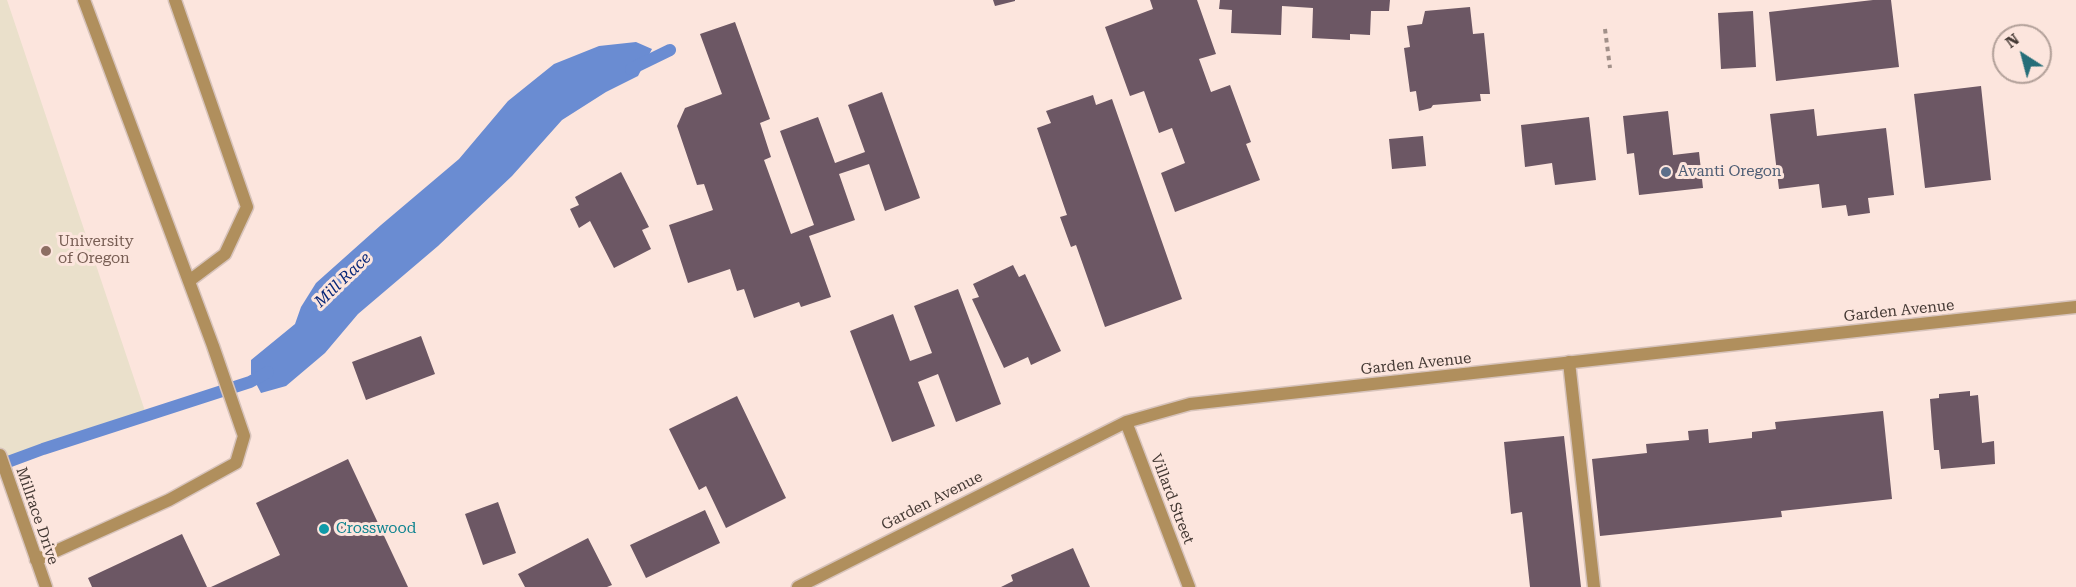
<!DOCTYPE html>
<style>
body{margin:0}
#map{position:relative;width:2076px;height:587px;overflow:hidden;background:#fce5dd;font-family:"Roboto Serif",serif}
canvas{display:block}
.north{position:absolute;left:1992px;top:24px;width:60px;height:60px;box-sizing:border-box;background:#fce5dd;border:2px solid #b2a099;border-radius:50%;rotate:324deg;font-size:16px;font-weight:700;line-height:24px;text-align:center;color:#443934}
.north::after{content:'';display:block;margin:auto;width:21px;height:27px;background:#256e79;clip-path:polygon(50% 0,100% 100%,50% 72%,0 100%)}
</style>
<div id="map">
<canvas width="2076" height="587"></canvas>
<div class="north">N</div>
</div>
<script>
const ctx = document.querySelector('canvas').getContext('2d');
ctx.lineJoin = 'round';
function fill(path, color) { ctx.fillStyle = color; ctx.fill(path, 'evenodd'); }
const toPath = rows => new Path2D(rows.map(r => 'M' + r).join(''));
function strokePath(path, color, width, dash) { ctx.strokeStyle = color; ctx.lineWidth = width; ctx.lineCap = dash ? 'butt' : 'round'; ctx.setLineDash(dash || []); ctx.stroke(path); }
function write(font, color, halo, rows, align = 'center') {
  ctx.font = font + ' "Roboto Serif",serif'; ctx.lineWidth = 6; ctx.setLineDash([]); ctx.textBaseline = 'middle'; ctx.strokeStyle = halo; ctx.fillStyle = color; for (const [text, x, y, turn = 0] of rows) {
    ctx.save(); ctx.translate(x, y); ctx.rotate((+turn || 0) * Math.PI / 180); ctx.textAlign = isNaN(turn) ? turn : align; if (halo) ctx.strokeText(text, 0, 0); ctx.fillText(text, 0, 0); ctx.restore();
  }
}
fill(toPath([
 [0,0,7,0,147,417,43,449,0,465]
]), '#eae0cb');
fill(toPath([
 [636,42,652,49,638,76,606,92,562,120,512,176,438,246,358,314,325,353,286,386,261,393,251,374,251,360,295,324,301,307,316,283,381,225,459,159,508,101,554,64,599,46]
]), '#6a8cd2');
strokePath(toPath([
 [631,69,670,50],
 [0,465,43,449,250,382,268,372]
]), '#6a8cd2', 12);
fill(toPath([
 [993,0,1015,0,1015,1,995,6],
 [1150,0,1197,0,1216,54,1199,59,1211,92,1230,85,1251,142,1246,144,1260,180,1175,212,1161,173,1185,163,1172,128,1159,133,1144,91,1130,96,1105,27,1153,9],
 [1220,0,1390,0,1389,11,1371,11,1370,35,1350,34,1350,40,1312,38,1313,8,1282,6,1281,35,1231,33,1232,10,1219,9],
 [1873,0,1891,0,1899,67,1776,81,1769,12],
 [1470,7,1473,34,1484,33,1490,94,1480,94,1481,101,1433,105,1431,108,1419,111,1416,91,1410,92,1404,48,1410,47,1407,26,1422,24,1425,11],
 [1753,11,1756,67,1721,69,1718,13],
 [735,22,770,119,760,123,771,157,764,160,791,234,814,225,780,131,818,117,835,163,865,152,848,105,882,92,920,198,885,211,869,164,839,174,855,220,809,236,831,297,801,307,799,302,754,318,744,289,737,291,730,269,688,283,669,225,713,210,704,184,697,185,677,126,685,108,722,94,700,34],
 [1981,86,1991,180,1925,188,1914,94],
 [1093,95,1096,105,1112,99,1182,299,1105,327,1076,245,1071,247,1060,217,1067,215,1037,128,1051,123,1046,111],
 [1814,109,1817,136,1886,128,1894,195,1868,198,1870,213,1848,216,1846,205,1822,208,1819,184,1779,189,1770,114],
 [1668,111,1673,155,1699,152,1703,188,1639,195,1634,153,1627,154,1623,116],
 [1589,117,1596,180,1555,185,1552,163,1525,167,1521,125],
 [1423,136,1426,166,1392,169,1389,139],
 [621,172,649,227,642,230,651,249,614,268,590,221,579,228,570,209,579,205,575,197],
 [1013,265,1019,277,1025,274,1061,351,1031,365,1028,357,1004,368,972,299,979,297,973,284],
 [958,289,1001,404,956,422,938,374,918,382,935,426,892,442,850,331,893,314,910,361,932,353,914,306],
 [421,336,435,374,366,400,352,362],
 [1970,391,1970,396,1978,395,1982,443,1994,441,1995,464,1941,469,1939,450,1934,450,1930,399,1939,398,1939,394],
 [737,396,786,498,726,528,706,486,699,490,669,429],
 [1883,411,1892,499,1781,511,1782,517,1600,536,1592,459,1647,453,1646,444,1689,440,1688,431,1708,429,1709,443,1752,438,1752,432,1776,429,1775,422],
 [1564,436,1581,587,1530,587,1522,512,1511,514,1504,442],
 [348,459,408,587,211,587,280,555,256,503],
 [498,502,516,553,483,565,465,514],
 [705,510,720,543,646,578,630,545],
 [182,534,207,587,92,587,88,578],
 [588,538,612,585,607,587,525,587,518,574],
 [1073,548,1090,587,1001,587,1013,581,1011,575]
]), '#6c5764');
const service = toPath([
 [1569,362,1594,587]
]);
const minor = toPath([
 [175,0,247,207,225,254,189,281],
 [1126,422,1189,587],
 [0,455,46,587],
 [36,560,169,500,236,463,244,436,213,346,84,0],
 [798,587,1126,422,1190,404,2076,307]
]);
strokePath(service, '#d7c3bb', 15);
strokePath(minor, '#d7c3bb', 15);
strokePath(toPath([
 [1605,29,1610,68]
]), '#a19089', 4, [4.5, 4.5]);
strokePath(service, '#b08f5d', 12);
strokePath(minor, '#b08f5d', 12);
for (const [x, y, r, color] of [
 [1666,172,6,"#5c6f8a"],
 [46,251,6,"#8d6e63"],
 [324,529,6,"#0f9aa8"]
]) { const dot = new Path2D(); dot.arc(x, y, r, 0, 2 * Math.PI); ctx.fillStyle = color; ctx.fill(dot); strokePath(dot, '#fce5dd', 2); }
write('15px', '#4e5e75', '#fce5dd', [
 ["Avanti Oregon",1678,172]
], 'left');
write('15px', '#785e54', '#fce5dd', [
 ["University",58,242],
 ["of Oregon",58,259]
], 'left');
write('15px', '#443934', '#fce5dd', [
 ["Garden Avenue",1899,311,-6],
 ["Garden Avenue",1416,364,-6],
 ["Villard Street",1172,499,69],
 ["Garden Avenue",932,501,-27],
 ["Millrace Drive",37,516,71]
]);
write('15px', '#0d838f', '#fce5dd', [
 ["Crosswood",336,529]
], 'left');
write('italic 16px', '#082778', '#fce5dd', [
 ["Mill Race",343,280,-44]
]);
</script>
